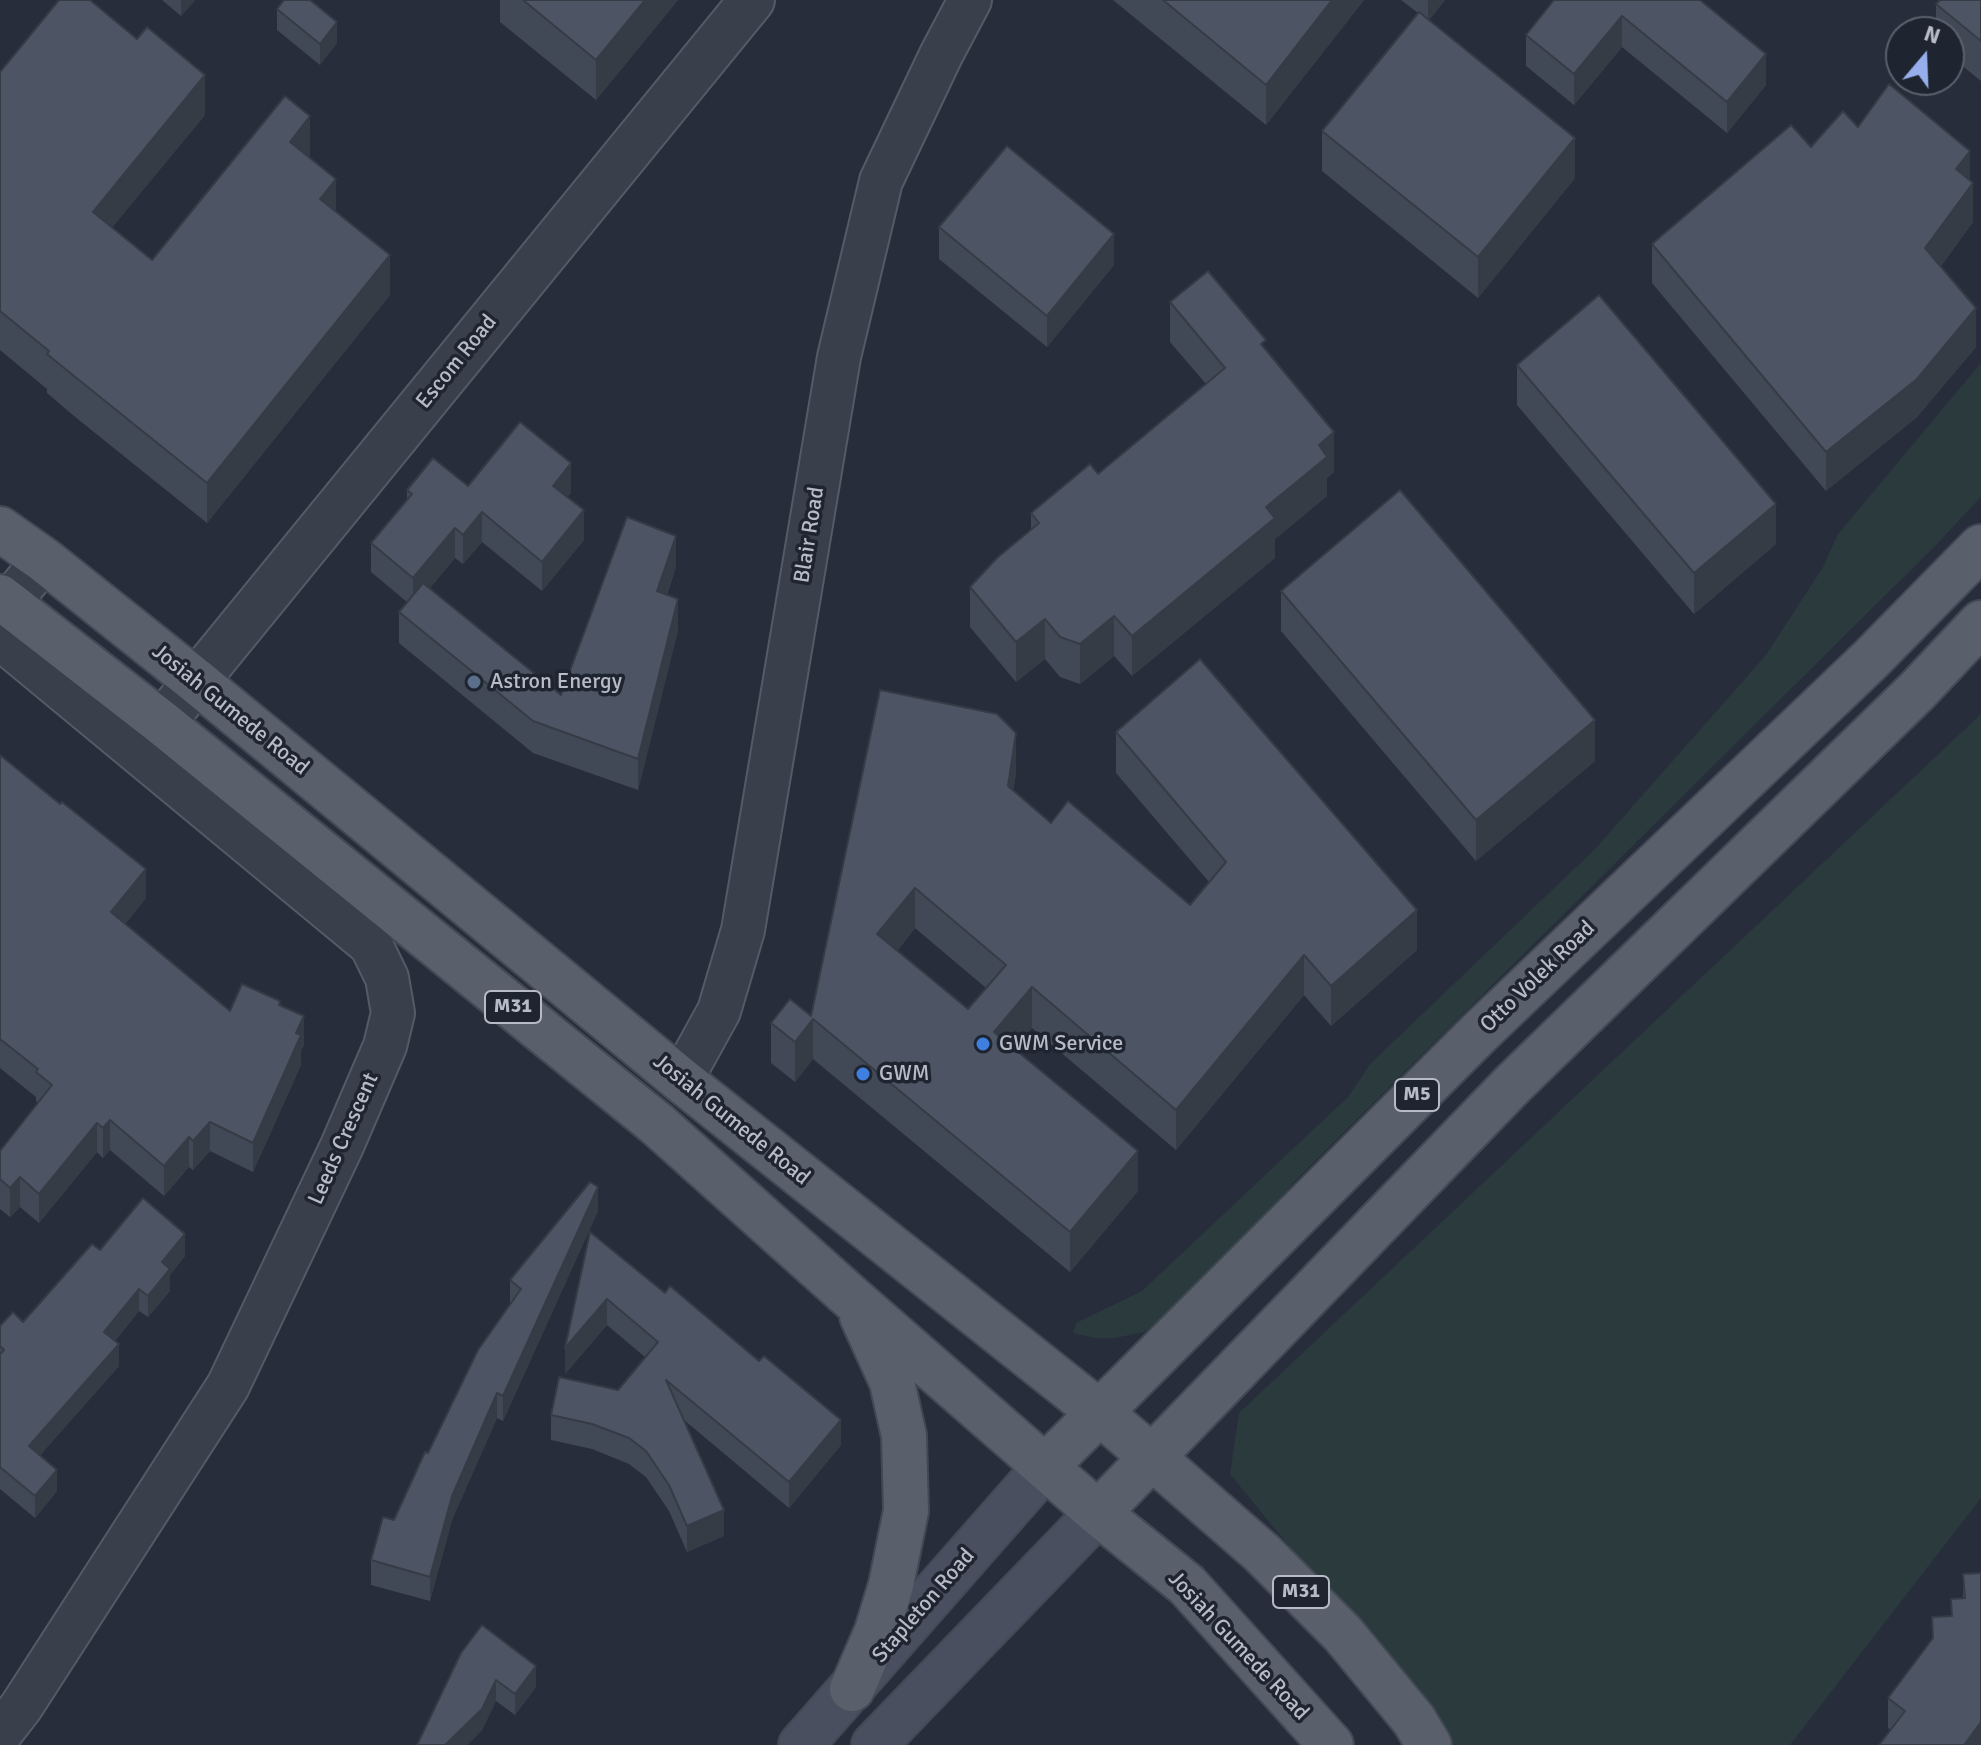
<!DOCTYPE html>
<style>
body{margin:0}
#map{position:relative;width:1981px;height:1745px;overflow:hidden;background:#272d3b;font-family:Signika,sans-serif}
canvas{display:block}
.north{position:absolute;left:1885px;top:16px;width:80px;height:80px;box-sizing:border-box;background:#1f2530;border:2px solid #5b616c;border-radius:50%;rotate:19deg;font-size:22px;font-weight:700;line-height:32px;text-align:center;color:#b6bbc7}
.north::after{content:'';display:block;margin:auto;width:28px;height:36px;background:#96afec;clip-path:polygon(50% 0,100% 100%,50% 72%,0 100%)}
</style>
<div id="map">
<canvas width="1981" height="1745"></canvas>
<div class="north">N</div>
</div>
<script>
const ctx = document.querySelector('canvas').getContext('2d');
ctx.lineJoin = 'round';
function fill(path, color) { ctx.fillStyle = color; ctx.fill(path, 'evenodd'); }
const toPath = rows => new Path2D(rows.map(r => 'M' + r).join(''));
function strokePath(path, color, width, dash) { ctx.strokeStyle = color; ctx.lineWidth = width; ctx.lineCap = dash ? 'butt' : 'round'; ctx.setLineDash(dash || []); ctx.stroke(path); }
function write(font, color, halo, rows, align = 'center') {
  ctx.font = font + ' Signika,sans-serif'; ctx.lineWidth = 7; ctx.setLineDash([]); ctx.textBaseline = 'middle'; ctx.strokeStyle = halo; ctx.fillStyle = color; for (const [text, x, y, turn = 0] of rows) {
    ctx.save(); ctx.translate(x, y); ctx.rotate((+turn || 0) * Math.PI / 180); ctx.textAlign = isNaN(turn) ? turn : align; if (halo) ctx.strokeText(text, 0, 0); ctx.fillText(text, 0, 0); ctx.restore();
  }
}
fill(toPath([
 [1981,363,1981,497,1938,543,1302,1174,1182,1305,1144,1332,1115,1338,1095,1338,1073,1333,1076,1323,1142,1291,1349,1096,1370,1064,1595,849,1766,655,1823,567,1838,534],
 [1981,714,1981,1498,1790,1745,1442,1745,1420,1706,1230,1474,1239,1413]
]), '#2a3a3d');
const minor = toPath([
 [0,613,44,560],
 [0,638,371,945,387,978,393,1013,385,1046,342,1146,228,1386,21,1707,0,1734],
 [681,1080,719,1011,743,930,839,357,881,181,941,55,970,0]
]);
const tertiary = toPath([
 [162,723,752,0]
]);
const secondary = toPath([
 [801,1745,1046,1466],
 [874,1745,1098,1513]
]);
const primary = toPath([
 [0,529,44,560,196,681,681,1080,1099,1412,1153,1458,1262,1553,1343,1634,1414,1720,1429,1745],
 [0,597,162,723,657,1124,855,1301,1098,1513,1187,1585,1331,1745],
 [1046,1466,1479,1033,1871,659,1981,547],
 [1098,1513,1513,1084,1917,691,1981,623],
 [852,1689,877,1631,891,1585,906,1511,904,1436,892,1382,862,1316]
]);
strokePath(minor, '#555b66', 46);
strokePath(tertiary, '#555b66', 48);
strokePath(secondary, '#434954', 48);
strokePath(primary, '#434954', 48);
strokePath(minor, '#3a404b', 42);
strokePath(tertiary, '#3a404b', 44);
strokePath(secondary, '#494f5e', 44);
strokePath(primary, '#595f6b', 44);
fill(toPath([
 [162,0,195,0,181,16],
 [500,0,678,0,596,100,500,22],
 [1113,0,1364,0,1266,125],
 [1401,0,1445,0,1429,20,1575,178,1478,298,1322,171,1322,131,1418,13],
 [1700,0,1766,85,1727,133,1622,47,1574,105,1526,66,1526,35],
 [1981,0,1981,81,1949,55,1949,32,1936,32,1936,4],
 [277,9,337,43,320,65,277,30],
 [0,72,205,115,112,227,152,260,310,156,309,158,336,211,390,295,207,523,74,416,47,393,47,389,0,350],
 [1858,127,1970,181,1973,222,1941,266,1976,347,1917,417,1826,491,1652,283,1652,244,1811,147],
 [939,227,1114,265,1047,347,939,259],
 [1170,302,1266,350,1334,472,1327,478,1327,496,1275,539,1275,558,1132,676,1114,656,1080,684,1060,677,1045,659,1016,682,970,627,970,587,1031,530,1031,513,1098,474,1206,384,1170,342],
 [1517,365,1776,544,1694,614,1517,405],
 [468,486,571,493,567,497,584,540,542,591,482,542,463,564,455,558,430,588,561,695,676,567,667,595,678,630,638,790,533,753,399,643,399,612,407,602,371,572,371,543,407,500,407,490],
 [1281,591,1595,761,1476,861,1281,631],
 [880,690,1016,773,1013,791,1051,823,1190,905,1209,882,1116,773,1116,732,1417,950,1331,1026,1304,995,1176,1150,1032,1028,1014,1049,1138,1191,1070,1272,813,1059,795,1082,771,1063,771,1023,811,1016],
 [915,928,986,988,968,1009,897,951],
 [0,755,146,898,125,924,230,1011,280,1005,304,1045,301,1050,301,1065,253,1172,210,1151,193,1170,189,1167,164,1196,110,1150,103,1158,97,1152,39,1223,20,1207,10,1217,0,1209,0,1151,38,1103,36,1101,36,1097,0,1068],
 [598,1211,503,1421,497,1418,452,1520,430,1601,371,1585,371,1560,510,1304,510,1280],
 [590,1232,841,1445,789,1508,684,1420,724,1536,687,1552,669,1511,646,1477,629,1464,592,1449,551,1440,551,1415,618,1390,645,1357,607,1325,565,1374],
 [100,1250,185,1256,170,1275,170,1291,148,1317,139,1311,115,1341,119,1366,40,1455,57,1491,35,1518,0,1489,0,1326,23,1322],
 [1963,1574,1981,1745,1891,1730,1888,1728,1888,1698,1932,1640,1932,1617,1951,1616,1951,1599,1963,1598],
 [461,1653,536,1687,515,1715,496,1701,482,1730,467,1745,417,1745]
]), '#424956');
fill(toPath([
 [181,0,195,0,181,16],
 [645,0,678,0,596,100,596,60],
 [1332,0,1364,0,1266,125,1266,85],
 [1428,0,1445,0,1428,21],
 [1622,16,1622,47,1574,105,1574,74],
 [337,22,337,43,320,65,320,44],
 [1766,54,1766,85,1727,133,1727,102],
 [205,75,205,115,93,251,93,212],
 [310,116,310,156,290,181,290,142],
 [1575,138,1575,178,1478,298,1478,257],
 [1970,151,1970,186,1973,183,1973,222,1925,287,1925,248,1956,169],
 [336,179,336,219,320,199],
 [1114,234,1114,265,1047,347,1047,316],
 [390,255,390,295,207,523,207,483],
 [1976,308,1976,347,1917,417,1826,491,1826,452],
 [1334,432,1334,472,1327,478,1327,496,1275,539,1275,558,1132,676,1132,636,1266,507,1319,445],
 [571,463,571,493,553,515,553,486],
 [1776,504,1776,544,1694,614,1694,573],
 [584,510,584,540,542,591,542,562],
 [482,512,482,542,463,564,463,535],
 [455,528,455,558,413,608,413,578],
 [676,536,676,567,657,622,657,591],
 [678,599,678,630,638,790,638,759],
 [1114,616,1114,656,1080,684,1080,644],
 [1045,619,1045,659,1016,682,1016,642],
 [1595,720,1595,761,1476,861,1476,820],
 [1016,733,1016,773,1008,826,1008,786],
 [146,869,146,898,111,941,111,912],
 [915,888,915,928,877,975,877,934],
 [1417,910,1417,950,1331,1026,1331,986],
 [1304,955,1304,995,1176,1150,1176,1110],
 [1032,987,1032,1028,994,1072,994,1032],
 [304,1016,304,1045,301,1050,301,1065,253,1172,253,1143],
 [813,1019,813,1059,795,1082,795,1042],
 [110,1120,110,1150,103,1158,103,1128],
 [210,1122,210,1151,193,1170,193,1141],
 [97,1123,97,1152,39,1223,39,1194],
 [189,1137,189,1167,164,1196,164,1166],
 [1138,1151,1138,1191,1070,1272,1070,1232],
 [20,1177,20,1207,10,1217,10,1188],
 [598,1187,598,1211,503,1421,503,1396],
 [185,1234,185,1256,170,1275,170,1291,148,1317,148,1296,162,1262],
 [139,1289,139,1311,104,1354,104,1332],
 [607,1299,607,1325,565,1374,565,1348],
 [119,1344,119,1366,29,1468,29,1446],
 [497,1393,497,1418,452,1520,430,1601,430,1577,452,1496],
 [841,1420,841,1445,789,1508,789,1482],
 [57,1470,57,1491,35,1518,35,1496],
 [724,1510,724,1536,687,1552,687,1526],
 [536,1666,536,1687,515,1715,515,1694],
 [496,1680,496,1701,482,1730,467,1745,445,1745],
 [1981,1722,1981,1745,1964,1745]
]), '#363c46');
const building = toPath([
 [59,0,90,0,137,39,147,27,205,75,93,212,152,260,285,96,310,116,290,142,336,179,320,199,390,255,207,483,74,376,47,354,49,351,0,311,0,72,59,0],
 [284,0,310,0,337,22,320,44,277,9,284,0],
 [523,0,645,0,596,60,523,0],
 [1163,0,1332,0,1266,85,1163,0],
 [1554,0,1700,0,1766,54,1727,102,1622,16,1574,74,1526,35,1554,0],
 [1940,0,1981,0,1981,41,1936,4,1940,0],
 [1419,12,1575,138,1478,257,1322,131,1419,12],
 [1889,84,1970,151,1956,169,1973,183,1925,248,1976,308,1917,379,1826,452,1652,244,1791,125,1811,147,1843,111,1858,127,1889,84],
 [1007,146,1114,234,1047,316,939,227,1007,146],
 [1208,271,1266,340,1261,344,1334,432,1319,445,1327,457,1266,507,1275,518,1132,636,1114,616,1080,644,1060,637,1045,619,1016,642,970,587,997,558,1039,523,1031,513,1090,464,1098,474,1225,368,1170,302,1208,271],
 [1599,295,1776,504,1694,573,1517,365,1599,295],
 [520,422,571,463,553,486,584,510,542,562,482,512,463,535,455,528,413,578,371,543,412,494,407,490,433,458,468,486,520,422],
 [1400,490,1595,720,1476,820,1281,591,1400,490],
 [627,517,676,536,657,591,678,599,638,759,533,721,399,612,423,583,561,695,627,517],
 [1200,659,1417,910,1331,986,1304,955,1176,1110,1032,987,994,1032,1138,1151,1070,1232,813,1019,795,1042,771,1023,790,999,811,1016,880,690,997,714,1016,733,1008,786,1051,823,1068,801,1190,905,1226,862,1116,732,1200,659],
 [915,888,1006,965,968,1009,877,934,915,888],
 [0,755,60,804,62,802,146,869,111,912,230,1011,242,984,280,1001,279,1005,304,1016,296,1033,301,1035,253,1143,210,1122,193,1141,189,1137,164,1166,110,1120,103,1128,97,1123,39,1194,20,1177,10,1188,0,1179,0,1151,52,1085,36,1072,38,1069,0,1039,0,755],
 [590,1182,598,1187,503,1396,497,1393,452,1496,430,1577,371,1560,383,1517,394,1520,425,1452,428,1453,478,1350,521,1289,510,1280,590,1182],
 [143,1198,185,1234,162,1262,170,1269,148,1296,139,1289,104,1332,119,1344,29,1446,57,1470,35,1496,0,1467,0,1354,4,1350,0,1346,0,1326,13,1312,23,1322,92,1244,100,1250,143,1198],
 [590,1232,665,1293,670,1286,759,1361,764,1356,841,1420,789,1482,666,1380,724,1510,687,1526,669,1485,646,1451,629,1438,592,1424,551,1415,559,1377,618,1390,658,1342,607,1299,565,1348,590,1232],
 [1981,1573,1981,1722,1964,1745,1879,1745,1905,1711,1888,1698,1933,1638,1932,1617,1952,1616,1951,1599,1965,1598,1963,1574,1981,1573],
 [482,1625,536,1666,515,1694,496,1680,482,1709,445,1745,417,1745,461,1653,482,1625]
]);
fill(building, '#4d5564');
strokePath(building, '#363c46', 2);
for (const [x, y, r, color] of [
 [474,682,8,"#5c6f8a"],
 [983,1044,8,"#3f7fe0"],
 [863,1074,8,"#3f7fe0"]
]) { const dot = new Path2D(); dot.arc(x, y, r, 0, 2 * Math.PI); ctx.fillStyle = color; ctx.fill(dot); strokePath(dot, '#1f2530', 3); }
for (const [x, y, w] of [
 [513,1007,56],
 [1417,1095,44],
 [1301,1592,56]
]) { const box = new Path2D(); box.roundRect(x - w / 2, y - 16, w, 32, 6); ctx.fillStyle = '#1f2530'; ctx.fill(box); strokePath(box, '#b6bbc7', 2); }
write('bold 20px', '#b6bbc7', null, [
 ["M31",513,1007],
 ["M5",1417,1095],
 ["M31",1301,1592]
]);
write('22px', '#b6bbc7', '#1f2530', [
 ["Escom Road",457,362,-51],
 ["Blair Road",810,535,-81],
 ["Josiah Gumede Road",230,710,39],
 ["Otto Volek Road",1538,977,-44],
 ["Josiah Gumede Road",731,1120,39],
 ["Leeds Crescent",344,1139,-66],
 ["Stapleton Road",924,1606,-49],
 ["Josiah Gumede Road",1238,1646,47]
]);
write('22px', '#b6bbc7', '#1f2530', [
 ["Astron Energy",490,682],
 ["GWM Service",999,1044],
 ["GWM",879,1074]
], 'left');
</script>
